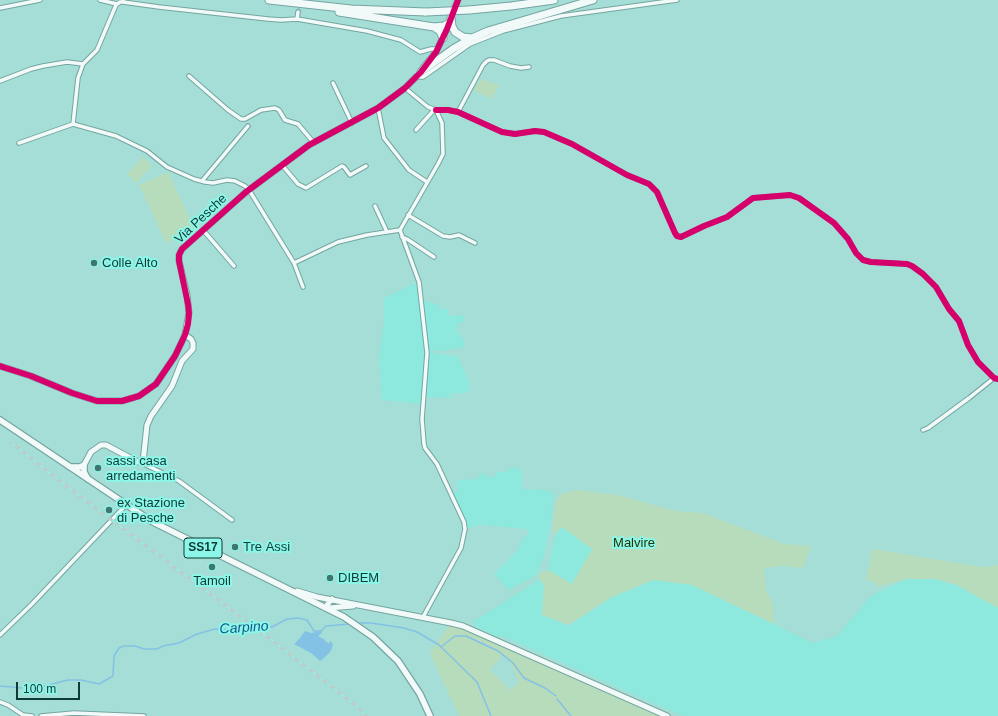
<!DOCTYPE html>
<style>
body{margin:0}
#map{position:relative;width:998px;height:716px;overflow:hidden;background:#a4ded6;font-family:Arial,sans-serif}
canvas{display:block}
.scale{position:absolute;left:16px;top:682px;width:64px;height:18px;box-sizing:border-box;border:2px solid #0c3c37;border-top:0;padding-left:5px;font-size:12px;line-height:14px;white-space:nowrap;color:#0c3c37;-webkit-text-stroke:3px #8cf6e8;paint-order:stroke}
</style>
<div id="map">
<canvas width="998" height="716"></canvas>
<div class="scale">100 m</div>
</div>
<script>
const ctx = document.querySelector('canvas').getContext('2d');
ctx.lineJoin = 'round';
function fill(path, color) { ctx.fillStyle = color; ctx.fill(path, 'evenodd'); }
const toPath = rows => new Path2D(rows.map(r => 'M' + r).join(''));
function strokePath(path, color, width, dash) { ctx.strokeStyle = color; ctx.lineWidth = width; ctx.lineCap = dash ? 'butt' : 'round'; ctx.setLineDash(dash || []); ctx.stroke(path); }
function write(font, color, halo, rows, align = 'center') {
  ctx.font = font + ' Arial,sans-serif'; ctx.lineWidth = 4; ctx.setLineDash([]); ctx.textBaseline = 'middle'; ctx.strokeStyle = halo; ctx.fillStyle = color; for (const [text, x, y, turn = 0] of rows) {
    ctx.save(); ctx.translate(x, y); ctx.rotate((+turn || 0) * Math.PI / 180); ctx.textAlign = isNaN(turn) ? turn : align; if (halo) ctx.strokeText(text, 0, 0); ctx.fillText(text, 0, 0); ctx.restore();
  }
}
fill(toPath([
 [417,282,423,300,439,305,440,310,448,308,448,316,463,315,464,322,459,323,456,331,462,337,464,342,464,347,441,351,433,350,432,353,458,357,470,385,470,389,468,392,464,393,451,393,451,398,423,397,423,404,382,400,379,355,384,323,384,298],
 [520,468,522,476,522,489,543,490,553,493,551,521,544,556,536,575,509,590,494,574,517,551,522,539,528,535,528,529,481,525,465,529,450,492,458,491,457,480,477,479,482,473,488,477,496,476,496,472,507,472,508,469],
 [562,527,593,549,572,584,548,570,553,544,557,533],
 [540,579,544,585,542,615,570,625,612,597,653,580,689,583,813,643,837,636,871,596,907,579,933,579,957,585,998,608,998,716,683,716,500,635,498,637,475,626,473,620,478,619]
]), '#8de8dd');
fill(toPath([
 [481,79,499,85,492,99,474,90],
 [143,157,152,166,136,183,127,174],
 [168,172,195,229,166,243,139,185],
 [577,490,618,495,676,511,703,513,784,544,811,546,803,568,781,566,764,568,766,590,773,604,774,624,692,585,653,580,612,597,568,625,542,615,544,585,538,577,540,573,548,570,572,584,592,549,562,527,553,535,553,522,557,500,563,493],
 [872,549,982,567,998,565,998,608,957,585,935,579,907,579,877,587,876,583,866,579],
 [451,623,455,624,460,630,463,626,666,716,459,716,430,653],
 [504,654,511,664,519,682,511,690,490,670]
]), '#b7dcbc');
fill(toPath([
 [305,631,311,633,321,631,322,633,318,636,325,640,326,642,329,643,331,641,333,645,331,651,323,659,320,661,311,653,294,644,300,638]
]), '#84c2e5');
strokePath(toPath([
 [355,623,371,623,404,628,417,632,439,645,477,682,491,716],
 [441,647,455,636,466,636,498,651,513,663,524,678,545,688,556,696],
 [0,686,22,688,37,688,68,680,81,680,99,684,113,676,114,656,119,648,124,646,135,646,144,649,157,649,163,646,179,643,197,634,215,629,232,630,243,627,259,626,272,627,287,619,298,618,307,620,314,631,321,631,326,626,350,624],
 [557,699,571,716]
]), '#84c2e5', 1.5);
strokePath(toPath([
 [298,12,304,0]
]), '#86beb6', 3.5, [3.5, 2]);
const street = toPath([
 [100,0,117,4],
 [123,0,123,2,120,2,116,5,97,50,83,64,78,78,73,124,116,136,147,151,167,167,194,179,205,182,213,183,227,180,235,181,245,186,249,190,294,263,303,287],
 [123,2,159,7,268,19,281,20,297,19,367,31,401,40,420,52,431,49,437,49],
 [0,8,40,0],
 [297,19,298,12],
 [189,76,228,110,241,119,245,119,261,110,275,108,279,110,285,120,298,124,314,143],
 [416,77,423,77,426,75,470,44,503,31,561,16,677,0],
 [0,81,31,69,43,66,67,62,83,64],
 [333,83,352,123],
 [405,88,428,107,436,110,442,123,443,154,438,164,400,230,419,282,427,353,422,419,424,444,425,448,437,464,464,522,465,529,461,548,423,617],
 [378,108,384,138,409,170,427,182],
 [436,110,448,110,458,112,502,132,515,134,535,131,544,132,572,144,627,175,649,184,657,192,675,233,677,236,681,237,704,226,727,217,753,198,790,195,799,198,834,223,848,239,856,253,863,260,871,262,907,264,912,266,923,274,936,287,949,309,959,321,968,345,978,362,994,378,998,379],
 [458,112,483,65,487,61,489,60,494,60,510,66,521,68,529,67],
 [416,130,434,110],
 [19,143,73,124],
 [282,165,298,184,306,188,342,166,344,167,350,175,366,166],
 [202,181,248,126],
 [375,206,387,232],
 [408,215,443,236,450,237,459,235,475,243],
 [203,230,234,266],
 [402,237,407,239,434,257],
 [294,263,338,242,367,235,400,230],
 [923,430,928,428,969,398,994,378],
 [143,462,144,464,179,481,232,520],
 [0,635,32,604,126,505],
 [0,702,8,705,23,715,32,716],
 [41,716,74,713,144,716]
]);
const secondary = toPath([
 [453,12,458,0],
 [423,68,436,52,450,22],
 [0,366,31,376,72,393,97,401,122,401,139,396,156,384,175,356,185,335,189,313,187,295,179,261,179,255,182,249,246,192,309,145,378,108,405,88,416,77],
 [84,465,91,452,101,445,106,445,138,462,143,462,147,425,151,416,172,386,182,361,193,349,193,343,191,339,185,335],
 [297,591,317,597,451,623,463,626,667,716],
 [332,599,327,605,328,608,353,606]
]);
const primary = toPath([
 [0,420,151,521,344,617,373,637,398,661,420,694,430,716],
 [70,467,80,467,84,465,84,472,88,479]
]);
const highway = toPath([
 [269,0,351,9,426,12],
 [469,10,511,6,554,0],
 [339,12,434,27,444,26,449,23],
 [451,18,452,26,455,32,463,37,472,38],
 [434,27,440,31,443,38],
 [421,72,453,49,472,38,488,31,593,0]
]);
strokePath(street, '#75a5a0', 5.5);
strokePath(secondary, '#75a5a0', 7);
strokePath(primary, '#75a5a0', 8);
strokePath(highway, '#75a5a0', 9);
strokePath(street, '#f1faf9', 3.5);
strokePath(secondary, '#f1faf9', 5);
strokePath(primary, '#f1faf9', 5.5);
strokePath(highway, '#f1faf9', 7);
const rail = toPath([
 [12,443,57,479,273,641,359,708,366,716]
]);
strokePath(rail, '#bbccca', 3);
strokePath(rail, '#8cf6e8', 1.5, [4.5]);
const highwayBridge = toPath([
 [426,12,469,10]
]);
strokePath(highwayBridge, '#75a5a0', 9, []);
strokePath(highwayBridge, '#f1faf9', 7);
strokePath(toPath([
 [436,110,448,110,458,112,502,132,515,134,535,131,544,132,572,144,627,175,649,184,657,192,675,233,677,236,681,237,704,226,727,217,753,198,790,195,799,198,834,223,848,239,856,253,863,260,871,262,907,264,912,266,923,274,936,287,949,309,959,321,968,345,978,362,994,378,998,379],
 [0,366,31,376,72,393,97,401,122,401,139,396,156,384,175,356,185,335,188,324,189,313,188,304,179,261,179,255,182,249,246,192,309,145,378,108,405,88,421,72,436,52,447,29,458,0]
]), '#d6006c', 6);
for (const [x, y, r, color] of [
 [94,263,4,"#41756f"],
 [98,468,4,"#41756f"],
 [109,510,4,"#41756f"],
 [235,547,4,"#41756f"],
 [212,567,4,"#41756f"],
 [330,578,4,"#41756f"]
]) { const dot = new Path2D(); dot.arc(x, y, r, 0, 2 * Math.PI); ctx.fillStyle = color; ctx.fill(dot); strokePath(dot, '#8cf6e8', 1.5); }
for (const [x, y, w] of [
 [203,548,38]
]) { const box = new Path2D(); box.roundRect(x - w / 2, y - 10, w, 20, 3); ctx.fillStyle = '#8cf6e8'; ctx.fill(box); strokePath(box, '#0c3c37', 1); }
write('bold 12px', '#0c3c37', null, [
 ["SS17",203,548]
]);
write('13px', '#0c3c37', '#8cf6e8', [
 ["Via Pesche",201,219,-43]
]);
write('13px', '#0c3c37', '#8cf6e8', [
 ["Colle Alto",102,263],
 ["sassi casa",106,461],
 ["arredamenti",106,476],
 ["ex Stazione",117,503],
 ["di Pesche",117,518],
 ["Tre Assi",243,547],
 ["DIBEM",338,578],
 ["Tamoil",212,581,"center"]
], 'left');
write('13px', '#263600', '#8cf6e8', [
 ["Malvire",634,543]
]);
write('italic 14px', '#11598a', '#8cf6e8', [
 ["Carpino",244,628,-4]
]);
</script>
